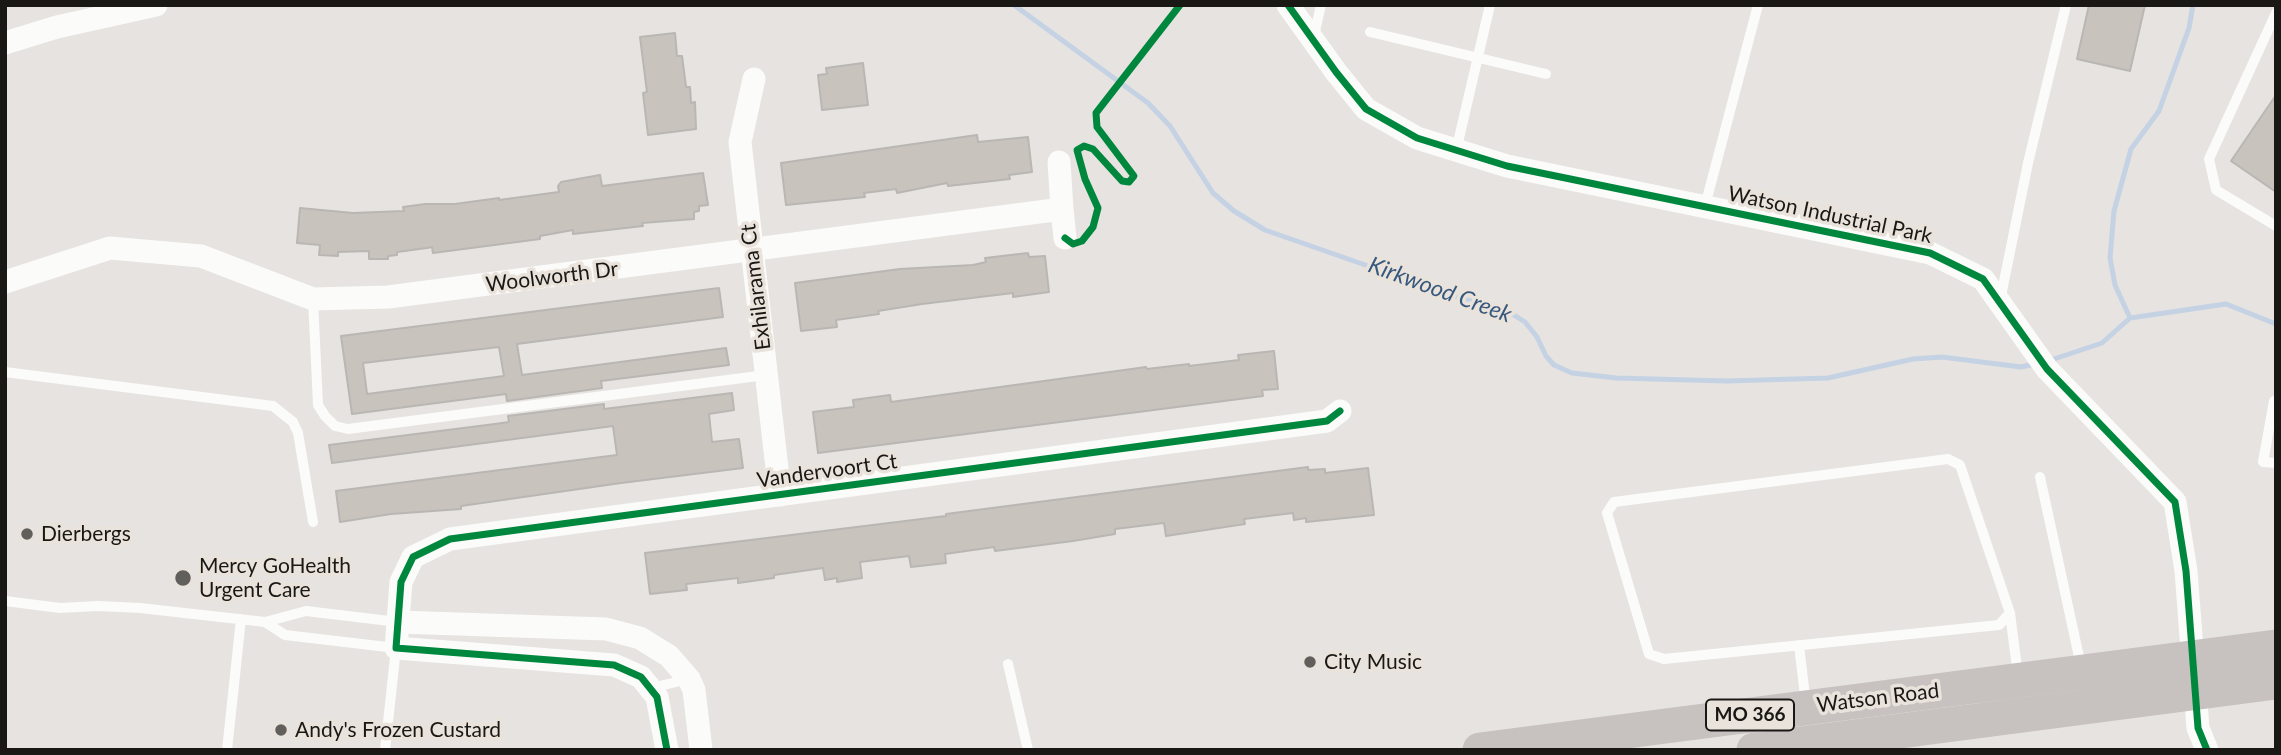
<!DOCTYPE html>
<style>
body{margin:0}
#map{position:relative;width:2281px;height:755px;overflow:hidden;background:#e6e3e0;font-family:Lato,sans-serif}
canvas{display:block}
.frame{position:absolute;inset:0;border:7px solid #1a1815;pointer-events:none}
</style>
<div id="map">
<canvas width="2281" height="755"></canvas>
<div class="frame"></div>
</div>
<script>
const ctx = document.querySelector('canvas').getContext('2d');
ctx.lineJoin = 'round';
const toPath = rows => new Path2D(rows.map(r => 'M' + r).join(''));
function strokePath(path, color, width, dash) { ctx.strokeStyle = color; ctx.lineWidth = width; ctx.lineCap = dash ? 'butt' : 'round'; ctx.setLineDash(dash || []); ctx.stroke(path); }
function fill(path, color) { ctx.fillStyle = color; ctx.fill(path, 'evenodd'); }
function write(font, color, halo, rows, align = 'center') {
  ctx.font = font + ' Lato,sans-serif'; ctx.lineWidth = 7; ctx.setLineDash([]); ctx.textBaseline = 'middle'; ctx.strokeStyle = halo; ctx.fillStyle = color; for (const [text, x, y, turn = 0] of rows) {
    ctx.save(); ctx.translate(x, y); ctx.rotate((+turn || 0) * Math.PI / 180); ctx.textAlign = isNaN(turn) ? turn : align; if (halo) ctx.strokeText(text, 0, 0); ctx.fillText(text, 0, 0); ctx.restore();
  }
}
strokePath(toPath([
 [1014,5,1148,103,1170,126,1213,193,1234,211,1265,230,1460,298,1506,310,1525,322,1537,337,1546,356,1554,365,1572,373,1616,378,1727,381,1828,378,1913,359,1942,357,2021,367,2035,364],
 [2193,5,2189,28,2159,111,2131,149,2114,211,2110,258,2115,285,2130,318,2226,304,2276,324],
 [2048,361,2102,343,2130,318]
]), '#c4d2e4', 5);
const building = toPath([
 [2089,5,2145,5,2130,71,2077,59,2089,5],
 [675,33,677,56,682,56,686,87,690,87,691,103,695,102,696,129,648,135,643,93,647,92,640,37,675,33],
 [863,63,868,105,822,110,818,75,827,74,826,68,863,63],
 [2276,95,2276,192,2231,161,2276,95],
 [977,135,978,142,1028,137,1032,172,1009,175,1010,179,948,186,947,183,897,193,896,189,864,193,865,197,786,205,781,163,977,135],
 [703,173,708,205,699,206,699,211,694,212,694,219,642,223,643,226,573,234,573,230,540,236,540,239,433,253,432,247,427,248,397,252,397,255,388,256,388,259,369,259,369,251,338,252,338,256,319,255,320,245,297,243,300,208,353,213,404,211,403,207,425,204,455,204,499,198,499,200,559,192,558,186,561,182,600,175,602,186,703,173],
 [1028,253,1029,257,1045,256,1049,292,1013,297,1013,293,922,304,878,311,879,314,836,320,837,327,801,331,795,283,900,269,973,265,986,262,985,258,1028,253],
 [719,288,723,317,517,344,522,375,726,348,729,365,601,381,602,388,507,401,506,394,352,414,341,336,719,288],
 [499,347,504,376,367,394,363,363,499,347],
 [1274,351,1278,389,1262,390,1263,396,818,453,813,412,854,407,853,400,890,395,891,402,1146,367,1147,369,1189,364,1189,366,1239,360,1238,355,1274,351],
 [732,393,734,410,709,414,712,442,739,439,743,468,621,483,461,506,461,509,391,514,340,522,336,491,617,455,613,426,332,463,329,445,495,424,509,422,508,416,604,404,604,409,732,393],
 [1308,467,1308,470,1325,469,1325,473,1368,468,1374,515,1306,522,1306,518,1294,520,1293,513,1244,519,1245,524,1166,536,1164,523,1115,529,1115,534,1073,541,995,551,994,547,945,554,946,563,911,567,909,556,860,562,862,578,837,582,837,578,825,580,823,568,774,575,774,578,738,583,738,578,686,584,687,590,650,594,645,553,946,516,946,514,1308,467]
]);
fill(building, '#c9c3bd');
strokePath(building, '#b9b6b4', 2);
strokePath(toPath([
 [2276,13,2209,159,2216,190,2276,226],
 [1370,32,1546,74],
 [1314,36,1321,5],
 [1456,151,1490,5],
 [1705,206,1758,5],
 [313,299,318,405,325,416,335,426,348,429,766,375],
 [2000,301,2028,163,2066,5],
 [5,372,273,406,293,422,298,433,313,522],
 [2276,402,2274,401,2263,462,2276,463],
 [1948,459,1960,465,2010,613,1999,625,1664,659,1649,654,1607,513,1614,502,1948,459],
 [2040,477,2081,666],
 [5,601,60,608,98,606,140,608,265,622,306,611,398,622],
 [2010,613,2018,676],
 [265,622,285,635,396,648,385,750],
 [1799,645,1806,705],
 [1008,664,1028,750],
 [651,688,689,679],
 [227,750,241,619]
]), '#fbfbfa', 10);
strokePath(toPath([
 [1288,5,1336,72,1366,109,1417,138,1507,166,1930,253,1983,279,2047,369,2175,502,2186,571,2198,728,2207,750],
 [5,43,57,27,156,5],
 [754,79,740,142,780,495],
 [1062,209,1065,238],
 [5,282,110,248,201,256,313,299,388,297,1062,209,1059,162],
 [398,622,606,629,640,638,669,656,689,679,694,690,701,750],
 [667,750,657,697,641,677,614,665,396,648,401,582,413,557,450,539,1327,421,1340,411]
]), '#fbfbfa', 23);
strokePath(toPath([
 [1480,750,2276,647],
 [1754,750,2276,682]
]), '#c7c1c0', 35);
strokePath(toPath([
 [1288,5,1336,72,1366,109,1417,138,1507,166,1930,253,1983,279,2047,369,2175,502,2186,571,2198,728,2207,750],
 [1065,238,1073,244,1082,241,1093,227,1098,208,1085,179,1077,150,1084,146,1093,149,1122,181,1129,182,1134,176,1097,127,1096,113,1180,5],
 [667,750,657,697,641,677,614,665,396,648,401,582,413,557,450,539,1327,421,1340,411]
]), '#00873e', 7);
for (const [x, y, r, color] of [
 [27,534,7,"#615f5c"],
 [183,578,9,"#615f5c"],
 [1310,662,7,"#615f5c"],
 [281,730,7,"#615f5c"]
]) { const dot = new Path2D(); dot.arc(x, y, r, 0, 2 * Math.PI); ctx.fillStyle = color; ctx.fill(dot); strokePath(dot, '#eae3dc', 2.5); }
for (const [x, y, w] of [
 [1750,715,88]
]) { const box = new Path2D(); box.roundRect(x - w / 2, y - 15.5, w, 31, 5); ctx.fillStyle = '#eae3dc'; ctx.fill(box); strokePath(box, '#1a1815', 2); }
write('bold 19px', '#1a1815', null, [
 ["MO 366",1750,715]
]);
write('21px', '#1a1815', '#eae3dc', [
 ["Watson Industrial Park",1830,215,12],
 ["Woolworth Dr",552,277,-7],
 ["Exhilarama Ct",756,287,-97],
 ["Vandervoort Ct",827,471,-8],
 ["Watson Road",1878,698,-7]
]);
write('21px', '#1a1815', '#eae3dc', [
 ["Dierbergs",41,534],
 ["Mercy GoHealth",199,566],
 ["Urgent Care",199,590],
 ["City Music",1324,662],
 ["Andy's Frozen Custard",295,730]
], 'left');
write('italic 23px', '#38597e', '#eae3dc', [
 ["Kirkwood Creek",1440,290,20]
]);
</script>
